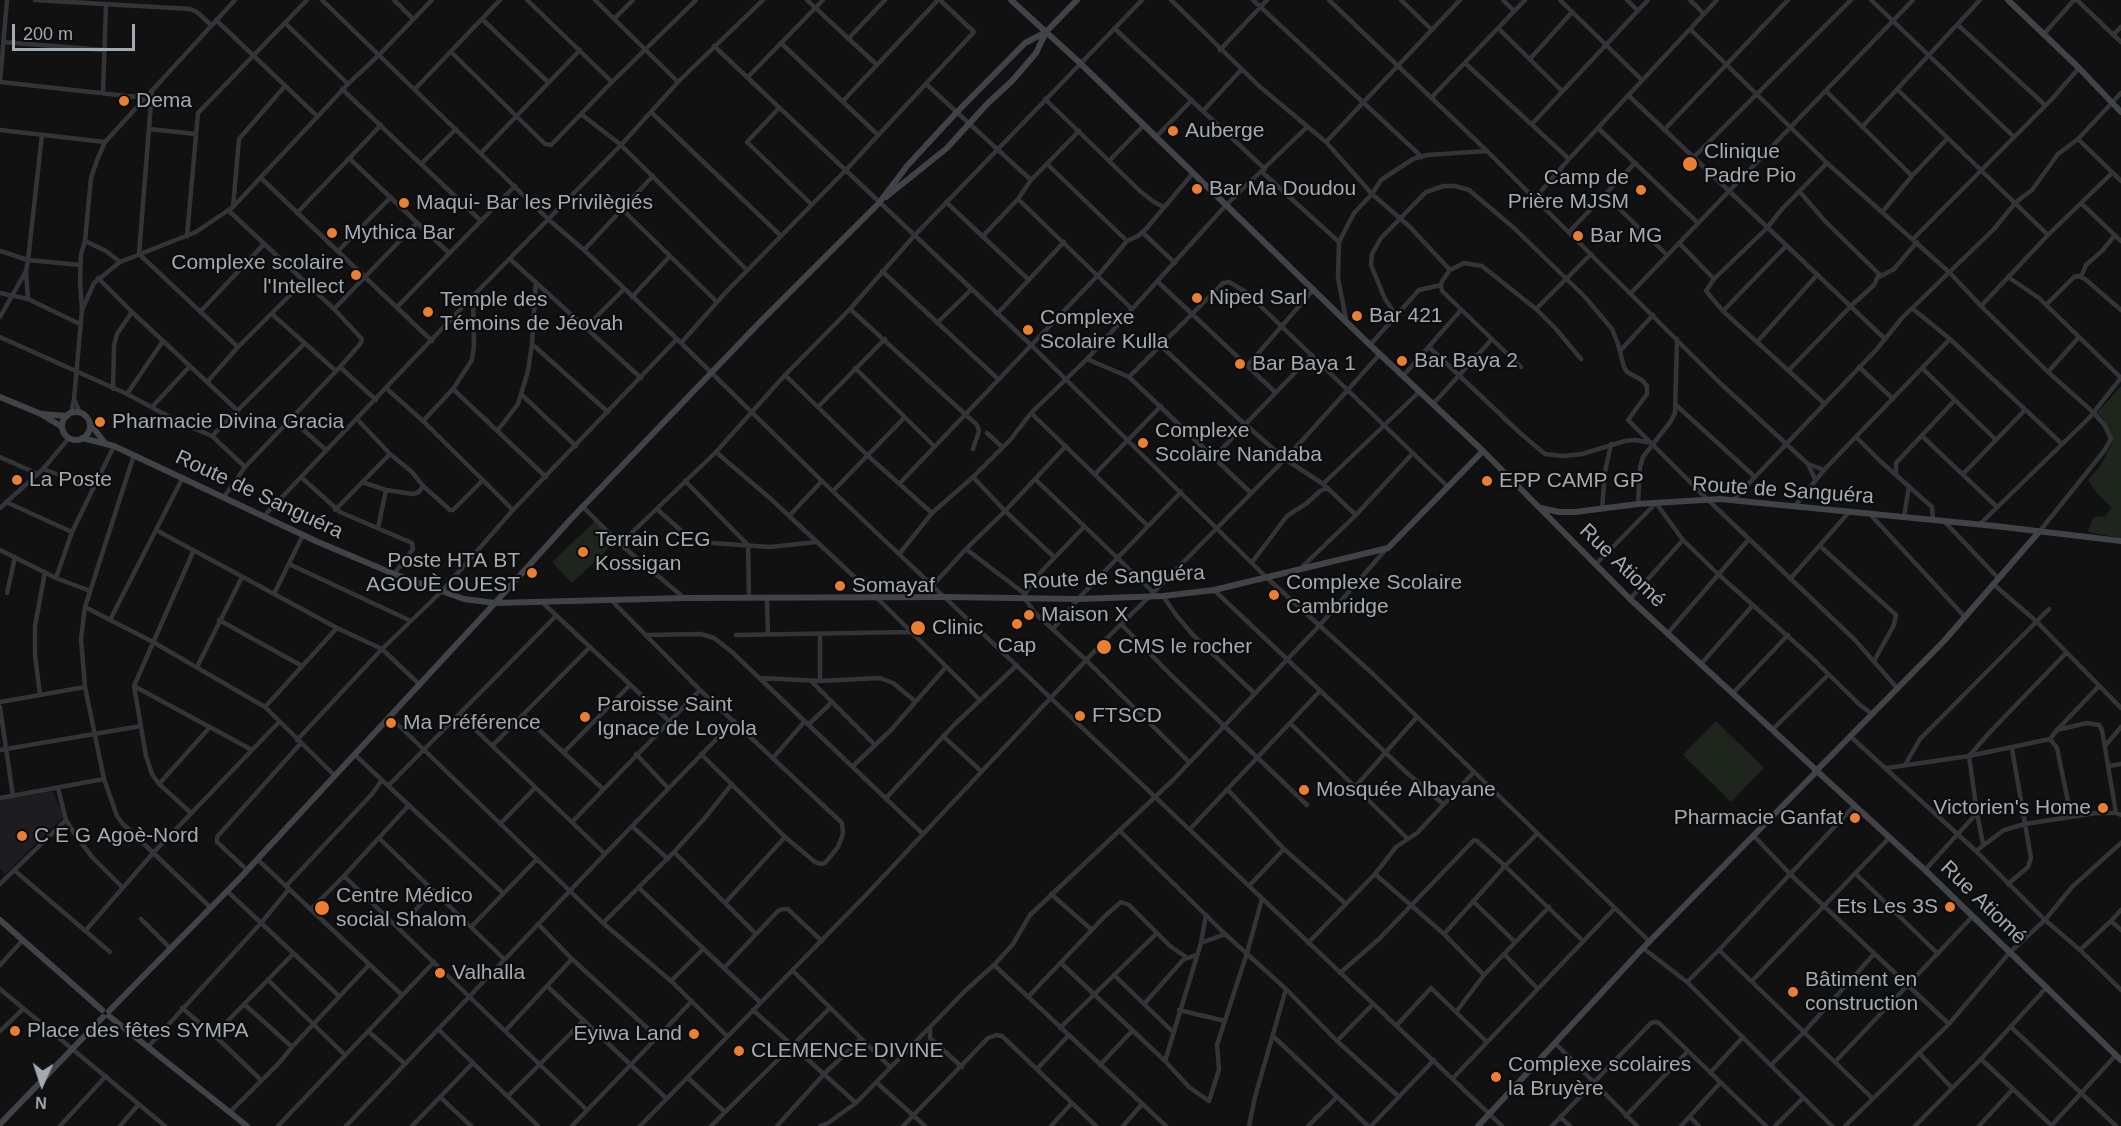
<!DOCTYPE html>
<meta charset="utf-8">
<style>
body{margin:0}
#map{position:relative;width:2121px;height:1126px;overflow:hidden;background:#111112;font-family:Helvetica,sans-serif}
canvas{display:block}
.north{position:absolute;left:12px;top:1054px;width:60px;height:60px;-webkit-text-stroke:4px #0c0c0d;paint-order:stroke;rotate:183deg;font-size:16px;font-weight:700;line-height:24px;text-align:center;color:#a2abb2}
.north::after{content:'';display:block;margin:auto;width:21px;height:27px;background:#a2abb2;clip-path:polygon(50% 0,100% 100%,50% 72%,0 100%)}
.scale{position:absolute;left:12px;top:24px;width:123px;height:27px;box-sizing:border-box;border:3px solid #a2abb2;border-top:0;padding-left:8px;font-size:18px;line-height:21px;white-space:nowrap;color:#a2abb2;-webkit-text-stroke:4px #0c0c0d;paint-order:stroke}
</style>
<div id="map">
<canvas width="2121" height="1126"></canvas>
<div class="north">N</div>
<div class="scale">200 m</div>
</div>
<script>
const ctx = document.querySelector('canvas').getContext('2d');
ctx.lineJoin = 'round';
function fill(path, color) { ctx.fillStyle = color; ctx.fill(path, 'evenodd'); }
const toPath = rows => new Path2D(rows.map(r => 'M' + r).join(''));
function strokePath(path, color, width, dash) { ctx.strokeStyle = color; ctx.lineWidth = width; ctx.lineCap = dash ? 'butt' : 'round'; ctx.setLineDash(dash || []); ctx.stroke(path); }
function write(font, color, halo, rows, align = 'center') {
  ctx.font = font + ' Helvetica,sans-serif'; ctx.lineWidth = 4.5; ctx.setLineDash([]); ctx.textBaseline = 'middle'; ctx.strokeStyle = halo; ctx.fillStyle = color; for (const [text, x, y, turn = 0] of rows) {
    ctx.save(); ctx.translate(x, y); ctx.rotate((+turn || 0) * Math.PI / 180); ctx.textAlign = isNaN(turn) ? turn : align; if (halo) ctx.strokeText(text, 0, 0); ctx.fillText(text, 0, 0); ctx.restore();
  }
}
fill(toPath([
 [52,791,64,816,5,874,0,869,0,800]
]), '#1d1d1f');
fill(toPath([
 [2121,386,2121,538,2088,532,2093,517,2105,516,2112,508,2097,493,2088,480,2101,465,2113,441,2105,425,2097,413],
 [595,521,615,542,572,583,552,562],
 [1716,721,1764,768,1731,802,1683,755]
]), '#1e251d');
strokePath(toPath([
 [35,0,190,9,197,12,211,25],
 [322,0,548,219,584,250,677,339,822,481,1502,1126],
 [394,0,413,19],
 [527,0,612,82],
 [595,0,678,82],
 [807,0,877,65],
 [1171,0,1259,86,1326,142,1372,194,1410,227,1450,270],
 [1253,0,1422,157],
 [1329,0,1487,151],
 [1401,0,1432,30],
 [1503,0,1514,11],
 [1560,0,1642,80],
 [1627,0,1638,11],
 [1690,0,1704,14],
 [1871,0,2014,137],
 [2077,0,2121,42],
 [482,19,548,82],
 [614,19,633,0],
 [216,20,317,116],
 [285,23,348,84],
 [1958,25,2045,105],
 [1498,28,1562,91],
 [1115,29,1265,169],
 [1690,29,1827,163,1950,273,1981,306,2048,372,2093,412,2105,426,2111,439,2104,451,2039,532],
 [2044,34,2074,0],
 [2113,35,2121,27],
 [848,39,885,0],
 [3,42,104,50],
 [781,43,878,135],
 [714,46,1031,345,1267,578,1373,674,1650,942],
 [1220,50,1267,0],
 [451,52,545,144,551,145,612,82,696,0],
 [1530,59,1572,12],
 [1465,63,1569,159],
 [748,77,823,0],
 [0,82,146,98],
 [0,82,7,0],
 [926,84,1031,180],
 [342,89,480,220],
 [415,89,500,0],
 [1897,89,2048,235],
 [152,90,139,254,238,347],
 [1826,91,1912,176],
 [103,93,106,4],
 [1629,96,1885,339],
 [1431,98,1525,0],
 [1045,99,1141,192,1154,202,1164,207],
 [843,101,938,0],
 [779,108,747,142,811,204],
 [1203,111,1241,70],
 [651,112,780,235],
 [581,114,621,145,747,270],
 [1532,124,1648,0],
 [1862,127,1980,0],
 [1598,128,1698,223],
 [149,129,196,134],
 [0,130,105,142],
 [1664,130,1788,0],
 [1156,137,1192,100],
 [2078,139,2121,181],
 [1326,142,1460,0],
 [481,153,580,50],
 [349,158,449,253],
 [1693,158,1851,0],
 [1109,161,1144,125],
 [421,164,456,129],
 [1047,164,1127,241],
 [1262,172,1339,242],
 [261,178,432,341],
 [1605,195,1667,255],
 [1535,198,1569,159,1717,0],
 [1018,199,1132,309],
 [946,202,1029,280],
 [2082,204,2121,241],
 [233,207,239,139,285,86],
 [623,210,717,302],
 [1883,211,1912,176,1947,139],
 [297,213,381,125],
 [1142,232,1175,263],
 [1569,232,1634,164],
 [187,236,198,113,307,0],
 [983,236,1018,199,1031,180,1079,131],
 [1913,239,2052,99,2079,68],
 [85,241,106,251,120,262],
 [1679,243,1714,279],
 [584,250,653,176],
 [0,251,28,260,80,265],
 [338,251,391,197],
 [510,259,641,378],
 [882,271,998,379],
 [26,272,28,299],
 [1879,277,1894,269,1917,242],
 [2008,277,2039,298,2121,378],
 [2081,277,2086,265,2102,251,2115,235],
 [98,278,132,312,238,411],
 [1158,282,1275,392],
 [0,293,28,299,80,324],
 [1631,293,1913,0],
 [632,297,670,256],
 [2046,305,2074,277,2078,276,2085,279,2121,310],
 [1981,306,2048,235,2112,173],
 [397,307,515,186],
 [334,309,417,223],
 [850,309,977,425,979,431,973,449],
 [1536,309,1591,254],
 [1913,309,1950,339,2062,444],
 [82,310,94,283,120,262,196,232,233,207,348,84,380,54,432,0],
 [1723,311,1786,246],
 [200,312,264,244],
 [272,314,336,371],
 [997,314,1064,242],
 [1396,315,1385,299,1371,265,1372,254,1381,238,1426,192,1444,186,1455,186,1469,190,1514,228,1585,297,1612,329,1618,344,1624,367,1627,372,1642,380,1647,386,1647,394,1628,420,1706,498,1855,640,1898,689],
 [0,317,26,271,28,260,42,135],
 [1346,319,1338,278,1339,242,1354,213,1372,194,1381,180,1413,159,1427,155,1487,151,1719,382,1808,464,1815,479],
 [937,323,971,290],
 [586,327,624,289],
 [0,337,127,394,179,422,212,436,245,467],
 [1757,342,1817,275],
 [681,343,727,291,845,171,974,32,940,0],
 [532,344,608,412],
 [1370,345,1419,290,1441,285],
 [1161,346,1239,419,1285,459,1323,484,1356,515],
 [1429,347,1520,433,1545,454,1563,456,1582,454,1625,441,1635,440,1652,443],
 [1620,351,1653,315],
 [1087,359,1129,377,1251,493],
 [1247,366,1314,289],
 [340,367,376,400],
 [1521,367,1442,291,1441,285,1442,281,1450,270,1464,263,1482,266,1536,309,1556,329,1581,359],
 [1859,367,1893,399],
 [855,368,934,446],
 [1922,368,1996,440],
 [1789,370,1851,306,1874,285,1879,274,1824,220,1800,192],
 [2048,372,2079,337],
 [785,375,868,456,932,513],
 [1403,376,1461,310],
 [1129,377,1223,283,1229,282,1246,292,1448,487],
 [208,381,238,347,304,281],
 [113,389,114,346,117,334,132,312],
 [387,389,423,421,513,510],
 [453,389,546,477],
 [127,394,163,341],
 [522,395,576,446],
 [74,399,80,413],
 [1434,403,1492,339],
 [1825,404,1723,311,1706,291,1714,279,1767,228,1782,209,1827,163],
 [1676,405,1755,477],
 [153,406,190,366],
 [818,407,885,339],
 [71,413,74,399,82,310,80,281,81,254,85,241,91,178,97,160,105,142,235,0],
 [1031,413,1148,526],
 [290,418,326,450],
 [357,419,390,454,412,472,423,486,450,510,453,510,483,480],
 [423,421,453,389,472,360,474,345,473,296],
 [498,430,518,404,528,371,532,344,536,282],
 [987,433,1002,447],
 [212,436,305,343],
 [1922,436,1997,507],
 [1856,437,1879,460,1932,507,1933,519],
 [716,452,772,500,876,597,980,700],
 [134,455,85,607,81,639,85,687,104,779,117,816,122,823,210,907],
 [0,457,38,474],
 [1214,457,1312,355],
 [1808,464,1824,470],
 [43,469,92,487],
 [1095,474,1161,406],
 [1963,474,2025,410],
 [1896,475,1896,463,1955,400],
 [301,477,340,512,412,543,413,549,394,574],
 [973,477,1005,511,1054,557],
 [1035,479,1154,593],
 [685,481,748,545,749,598],
 [362,482,386,490,413,494,419,492,423,486],
 [900,483,1101,272,1127,241,1138,236,1146,229,1193,173],
 [1323,484,1420,391],
 [833,491,904,418],
 [224,497,245,467,340,367,361,343,362,339,334,309,228,210],
 [1733,500,1876,350,1902,318,1994,229,2016,202,2032,190,2058,154,2078,139,2121,93],
 [6,502,72,532],
 [1638,504,1640,467,1643,457,1671,421,1675,413,1677,339],
 [582,506,620,544,683,597],
 [1795,506,1824,470,1950,339],
 [0,508,43,469,69,438],
 [657,509,688,537,698,542,770,547,816,542],
 [1602,509,1605,472,1611,444],
 [335,510,390,454],
 [1869,513,1965,617],
 [264,516,473,296,621,145,678,82,763,0],
 [789,516,822,481],
 [1904,517,1909,486],
 [1943,520,1998,578],
 [1980,524,2089,418,2121,378],
 [1084,527,1035,578,1025,594,1025,599,1036,614,1086,660,1189,762],
 [378,528,386,490],
 [156,530,337,628,382,649,419,684],
 [620,544,716,452,785,375,850,309,914,236,1142,0],
 [1820,546,1896,615,1894,625,1874,661],
 [966,549,1025,594],
 [0,550,56,578,90,591],
 [900,553,932,513,973,477,1011,439,1031,413,1087,359,1227,204,1307,127],
 [1253,561,1287,516,1307,503,1320,491,1328,488],
 [289,564,411,621],
 [1595,565,1656,503,1683,540,1718,574,1811,657,1860,705,1872,714],
 [1301,568,1356,515,1413,453],
 [56,578,72,532,114,446],
 [1790,579,1850,511],
 [1993,584,2036,621,2121,708],
 [933,585,966,549,1005,511,1066,446],
 [1214,590,1406,772,1443,804],
 [7,593,15,557],
 [274,594,303,535],
 [1163,596,1176,615,1193,635,1254,693],
 [767,598,768,634],
 [1630,599,1683,540],
 [612,601,700,690,842,823,843,834,838,847,825,863,821,864,815,862,785,837,701,754],
 [543,603,669,721],
 [85,607,153,642,265,707,334,775],
 [110,620,183,477],
 [219,620,302,666],
 [1122,625,1172,676,1307,805],
 [1053,629,1078,599,1181,492],
 [1668,633,1749,539],
 [645,635,701,634,714,638,732,652,923,834],
 [736,635,911,632],
 [820,635,820,681],
 [2066,653,1991,731,1969,756,2050,739,2057,748,2071,816],
 [1701,664,1753,605],
 [197,667,242,577],
 [760,678,820,681,880,678,893,683,915,701],
 [811,681,875,745],
 [134,686,252,750],
 [1733,693,1788,635],
 [40,695,35,655,35,626,45,572],
 [0,702,85,687],
 [0,707,13,796],
 [265,707,337,628],
 [523,715,603,789],
 [389,716,603,923,671,981,727,1036],
 [1290,723,1408,839],
 [809,724,831,703],
 [1772,730,1828,675],
 [2057,730,2099,686],
 [943,736,981,771],
 [1850,736,1976,851,2045,920,2080,950,2121,990],
 [2050,739,2057,730,2087,723,2099,725,2102,730,2116,813],
 [297,740,382,649,441,592,513,510,677,339],
 [492,746,590,647],
 [2105,746,2121,727],
 [0,750,141,726],
 [564,752,629,686],
 [354,754,503,893],
 [636,754,668,788],
 [773,758,805,721],
 [1905,765,1920,739,2049,609],
 [853,766,891,730,946,667],
 [2109,766,2121,764],
 [1887,768,1969,756,1977,813,1925,870],
 [159,784,210,727],
 [388,786,556,616],
 [1355,787,1417,717],
 [58,788,66,820,76,836,93,858,122,887],
 [1227,789,1284,849,1346,904],
 [0,798,104,779],
 [886,798,954,725,1017,665],
 [191,813,159,784,152,774,146,756,134,686,193,552],
 [1977,813,1983,844],
 [572,822,700,690],
 [500,824,535,788],
 [633,827,668,859],
 [1190,829,1320,691],
 [1120,831,1225,934,1286,989,1337,1041,1399,1097],
 [1753,835,1790,874,1949,1024],
 [379,838,504,959],
 [1976,851,2004,830,2025,824,2096,813,2116,813,2121,815],
 [674,852,756,934],
 [605,854,734,721],
 [257,859,402,995],
 [14,870,110,952],
 [247,870,217,842,217,837,301,743],
 [1855,873,1938,954],
 [1375,874,1444,934,1484,975],
 [344,876,587,1110],
 [0,884,66,820],
 [2008,884,2028,867,2031,858,2012,749],
 [286,886,372,794,382,780],
 [1249,886,1284,849],
 [639,888,760,1002],
 [227,891,339,996],
 [1051,894,1092,930],
 [1473,901,1515,942],
 [725,903,785,837],
 [311,909,344,876,409,805],
 [141,919,170,948],
 [2111,921,2121,910],
 [603,923,674,852,704,819,732,784],
 [538,924,572,959,657,1037],
 [471,927,537,859],
 [399,929,433,890],
 [86,930,154,852,279,722],
 [1444,934,1505,866,1537,834],
 [1201,943,1225,934],
 [1308,943,1375,874,1396,847,1417,833,1474,772],
 [1643,948,1687,982,1832,1126],
 [1719,950,1872,1098],
 [2080,950,2111,921,2121,930],
 [1504,954,1538,989],
 [1061,963,1165,1061,1189,1087,1209,1101,1219,1070,1217,1045,1247,953,1262,899],
 [0,965,22,941],
 [994,965,1166,1126],
 [725,967,778,911,783,909,788,909,794,915,822,941],
 [793,971,890,1067],
 [1340,973,1379,939,1474,840,1477,841,1505,866,1583,941],
 [1114,975,1173,1032],
 [268,980,345,1055],
 [671,981,703,949],
 [1752,981,1889,838],
 [1687,982,1719,950,1854,806],
 [547,986,666,1098],
 [0,989,165,1126],
 [1028,997,1106,915,1121,902,1129,905,1170,946,1186,957],
 [244,1004,292,1047,369,965],
 [1144,1004,1183,960,1196,955],
 [182,1008,214,1035,293,954],
 [753,1010,856,1103],
 [1179,1010,1225,1021],
 [1456,1012,1484,975,1549,907],
 [1397,1025,1431,988,1487,1042],
 [930,1027,930,1038,962,1067],
 [2011,1027,2116,1126],
 [1060,1028,1157,933],
 [438,1029,538,1126],
 [0,1031,22,1010],
 [368,1031,405,1064],
 [505,1031,572,959],
 [214,1035,261,1080],
 [1273,1036,1368,1126],
 [1337,1041,1373,1004],
 [1555,1043,1637,1126],
 [148,1047,261,923,289,889],
 [1919,1053,1952,1088],
 [1981,1059,2047,987],
 [1165,1061,1201,943,1206,915],
 [1835,1062,1973,916],
 [1100,1065,1132,1031],
 [1771,1065,1805,1031,1874,954],
 [1037,1069,1068,1036],
 [1710,1073,1743,1037],
 [688,1078,725,1112],
 [1453,1078,1614,909],
 [876,1082,925,1126],
 [508,1096,583,1021],
 [440,1097,471,1126],
 [230,1112,280,1062,292,1047],
 [1626,1116,1687,1052],
 [1560,1117,1570,1126],
 [1690,1117,1699,1126],
 [60,1126,106,1076],
 [120,1126,139,1104],
 [278,1126,434,962],
 [346,1126,605,854,460,715],
 [412,1126,473,1063],
 [572,1126,692,1001],
 [640,1126,866,895,1104,641,1150,596,1290,454,1380,354],
 [711,1126,830,1008],
 [777,1126,825,1073,861,1039],
 [820,1126,828,1123,856,1103,965,991,994,965,1013,944,1030,915,1173,780,1319,626,1387,548],
 [903,1126,988,1038,996,1035,1002,1036,1096,1126],
 [1051,1126,1071,1104],
 [1123,1126,1142,1104],
 [1249,1126,1255,1097,1286,989],
 [1308,1126,1337,1097],
 [1371,1126,1434,1060],
 [1552,1126,1651,1023,1655,1022,1659,1023,1766,1126],
 [1681,1126,1720,1083],
 [1775,1126,1803,1098],
 [1845,1126,1949,1024,2010,952,2045,920,2072,887,2121,843],
 [1915,1126,1981,1059,2013,1089],
 [1979,1126,2013,1089,2052,1126],
 [2051,1126,2116,1055]
]), '#323437', 4.5);
strokePath(toPath([
 [1011,0,1080,63,1370,345,1483,451,1630,599,1815,769,1818,769,1818,772,1815,773,1815,769],
 [2008,0,2079,68,2121,112],
 [886,197,947,148,988,103,1012,81,1036,53,1046,32,1077,0],
 [0,397,41,414,62,427],
 '62 426a14 14 0 1 1 28 0a14 14 0 1 1-28 0Z',
 [42,414,67,416],
 [91,425,105,443],
 [82,438,114,446,318,542,394,574,464,599,495,603,684,598,946,597,1078,599,1163,596,1214,590,1388,548,1483,451],
 [1541,508,1559,512,1575,512,1638,504,1720,499,1995,526,2121,541],
 [1818,769,1944,641,2039,532],
 [1818,772,1925,870,2121,1060],
 [0,920,102,1010],
 [109,1011,240,878,495,603,570,520,760,322,879,203,907,166,956,113,1025,43,1046,32],
 [109,1016,247,1126],
 [0,1124,103,1017],
 [1478,1126,1643,948,1815,773]
]), '#404347', 6);
for (const [x, y, r, color] of [
 [124,101,6,"#ea7e31"],
 [1173,131,6,"#ea7e31"],
 [1690,164,8,"#ea7e31"],
 [1197,189,6,"#ea7e31"],
 [1641,190,6,"#ea7e31"],
 [404,203,6,"#ea7e31"],
 [332,233,6,"#ea7e31"],
 [1578,236,6,"#ea7e31"],
 [356,275,6,"#ea7e31"],
 [1197,298,6,"#ea7e31"],
 [428,312,6,"#ea7e31"],
 [1357,316,6,"#ea7e31"],
 [1028,330,6,"#ea7e31"],
 [1402,361,6,"#ea7e31"],
 [1240,364,6,"#ea7e31"],
 [100,422,6,"#ea7e31"],
 [1143,443,6,"#ea7e31"],
 [17,480,6,"#ea7e31"],
 [1487,481,6,"#ea7e31"],
 [583,552,6,"#ea7e31"],
 [532,573,6,"#ea7e31"],
 [840,586,6,"#ea7e31"],
 [1274,595,6,"#ea7e31"],
 [1029,615,6,"#ea7e31"],
 [1017,624,6,"#ea7e31"],
 [918,628,8,"#ea7e31"],
 [1104,647,8,"#ea7e31"],
 [1080,716,6,"#ea7e31"],
 [585,717,6,"#ea7e31"],
 [391,723,6,"#ea7e31"],
 [1304,790,6,"#ea7e31"],
 [2103,808,6,"#ea7e31"],
 [1855,818,6,"#ea7e31"],
 [22,836,6,"#ea7e31"],
 [1950,907,6,"#ea7e31"],
 [322,908,8,"#ea7e31"],
 [440,973,6,"#ea7e31"],
 [1793,992,6,"#ea7e31"],
 [15,1031,6,"#ea7e31"],
 [694,1034,6,"#ea7e31"],
 [739,1051,6,"#ea7e31"],
 [1496,1077,6,"#ea7e31"]
]) { const dot = new Path2D(); dot.arc(x, y, r, 0, 2 * Math.PI); ctx.fillStyle = color; ctx.fill(dot); strokePath(dot, '#0c0c0d', 2); }
write('21px', '#a2abb2', '#0c0c0d', [
 ["Dema",136,101],
 ["Auberge",1185,131],
 ["Clinique",1704,152],
 ["Padre Pio",1704,176],
 ["Camp de",1629,178,"right"],
 ["Prière MJSM",1629,202,"right"],
 ["Bar Ma Doudou",1209,189],
 ["Maqui- Bar les Privilègiés",416,203],
 ["Mythica Bar",344,233],
 ["Bar MG",1590,236],
 ["Complexe scolaire",344,263,"right"],
 ["l'Intellect",344,287,"right"],
 ["Niped Sarl",1209,298],
 ["Temple des",440,300],
 ["Témoins de Jéovah",440,324],
 ["Bar 421",1369,316],
 ["Complexe",1040,318],
 ["Scolaire Kulla",1040,342],
 ["Bar Baya 2",1414,361],
 ["Bar Baya 1",1252,364],
 ["Pharmacie Divina Gracia",112,422],
 ["Complexe",1155,431],
 ["Scolaire Nandaba",1155,455],
 ["La Poste",29,480],
 ["EPP CAMP GP",1499,481],
 ["Terrain CEG",595,540],
 ["Kossigan",595,564],
 ["Poste HTA BT",520,561,"right"],
 ["AGOUÈ OUEST",520,585,"right"],
 ["Complexe Scolaire",1286,583],
 ["Cambridge",1286,607],
 ["Somayaf",852,586],
 ["Maison X",1041,615],
 ["Clinic",932,628],
 ["Cap",1017,646,"center"],
 ["CMS le rocher",1118,647],
 ["Paroisse Saint",597,705],
 ["Ignace de Loyola",597,729],
 ["FTSCD",1092,716],
 ["Ma Préférence",403,723],
 ["Mosquée Albayane",1316,790],
 ["Victorien's Home",2091,808,"right"],
 ["Pharmacie Ganfat",1843,818,"right"],
 ["C E G Agoè-Nord",34,836],
 ["Centre Médico",336,896],
 ["social Shalom",336,920],
 ["Ets Les 3S",1938,907,"right"],
 ["Valhalla",452,973],
 ["Bâtiment en",1805,980],
 ["construction",1805,1004],
 ["Place des fêtes SYMPA",27,1031],
 ["Eyiwa Land",682,1034,"right"],
 ["CLEMENCE DIVINE",751,1051],
 ["Complexe scolaires",1508,1065],
 ["la Bruyère",1508,1089]
], 'left');
write('21px', '#a2abb2', '#0c0c0d', [
 ["Route de Sanguéra",1783,491,4],
 ["Route de Sanguéra",259,495,25],
 ["Rue Atiomé",1622,566,44],
 ["Route de Sanguéra",1114,578,-3],
 ["Rue Atiomé",1983,903,44]
]);
</script>
